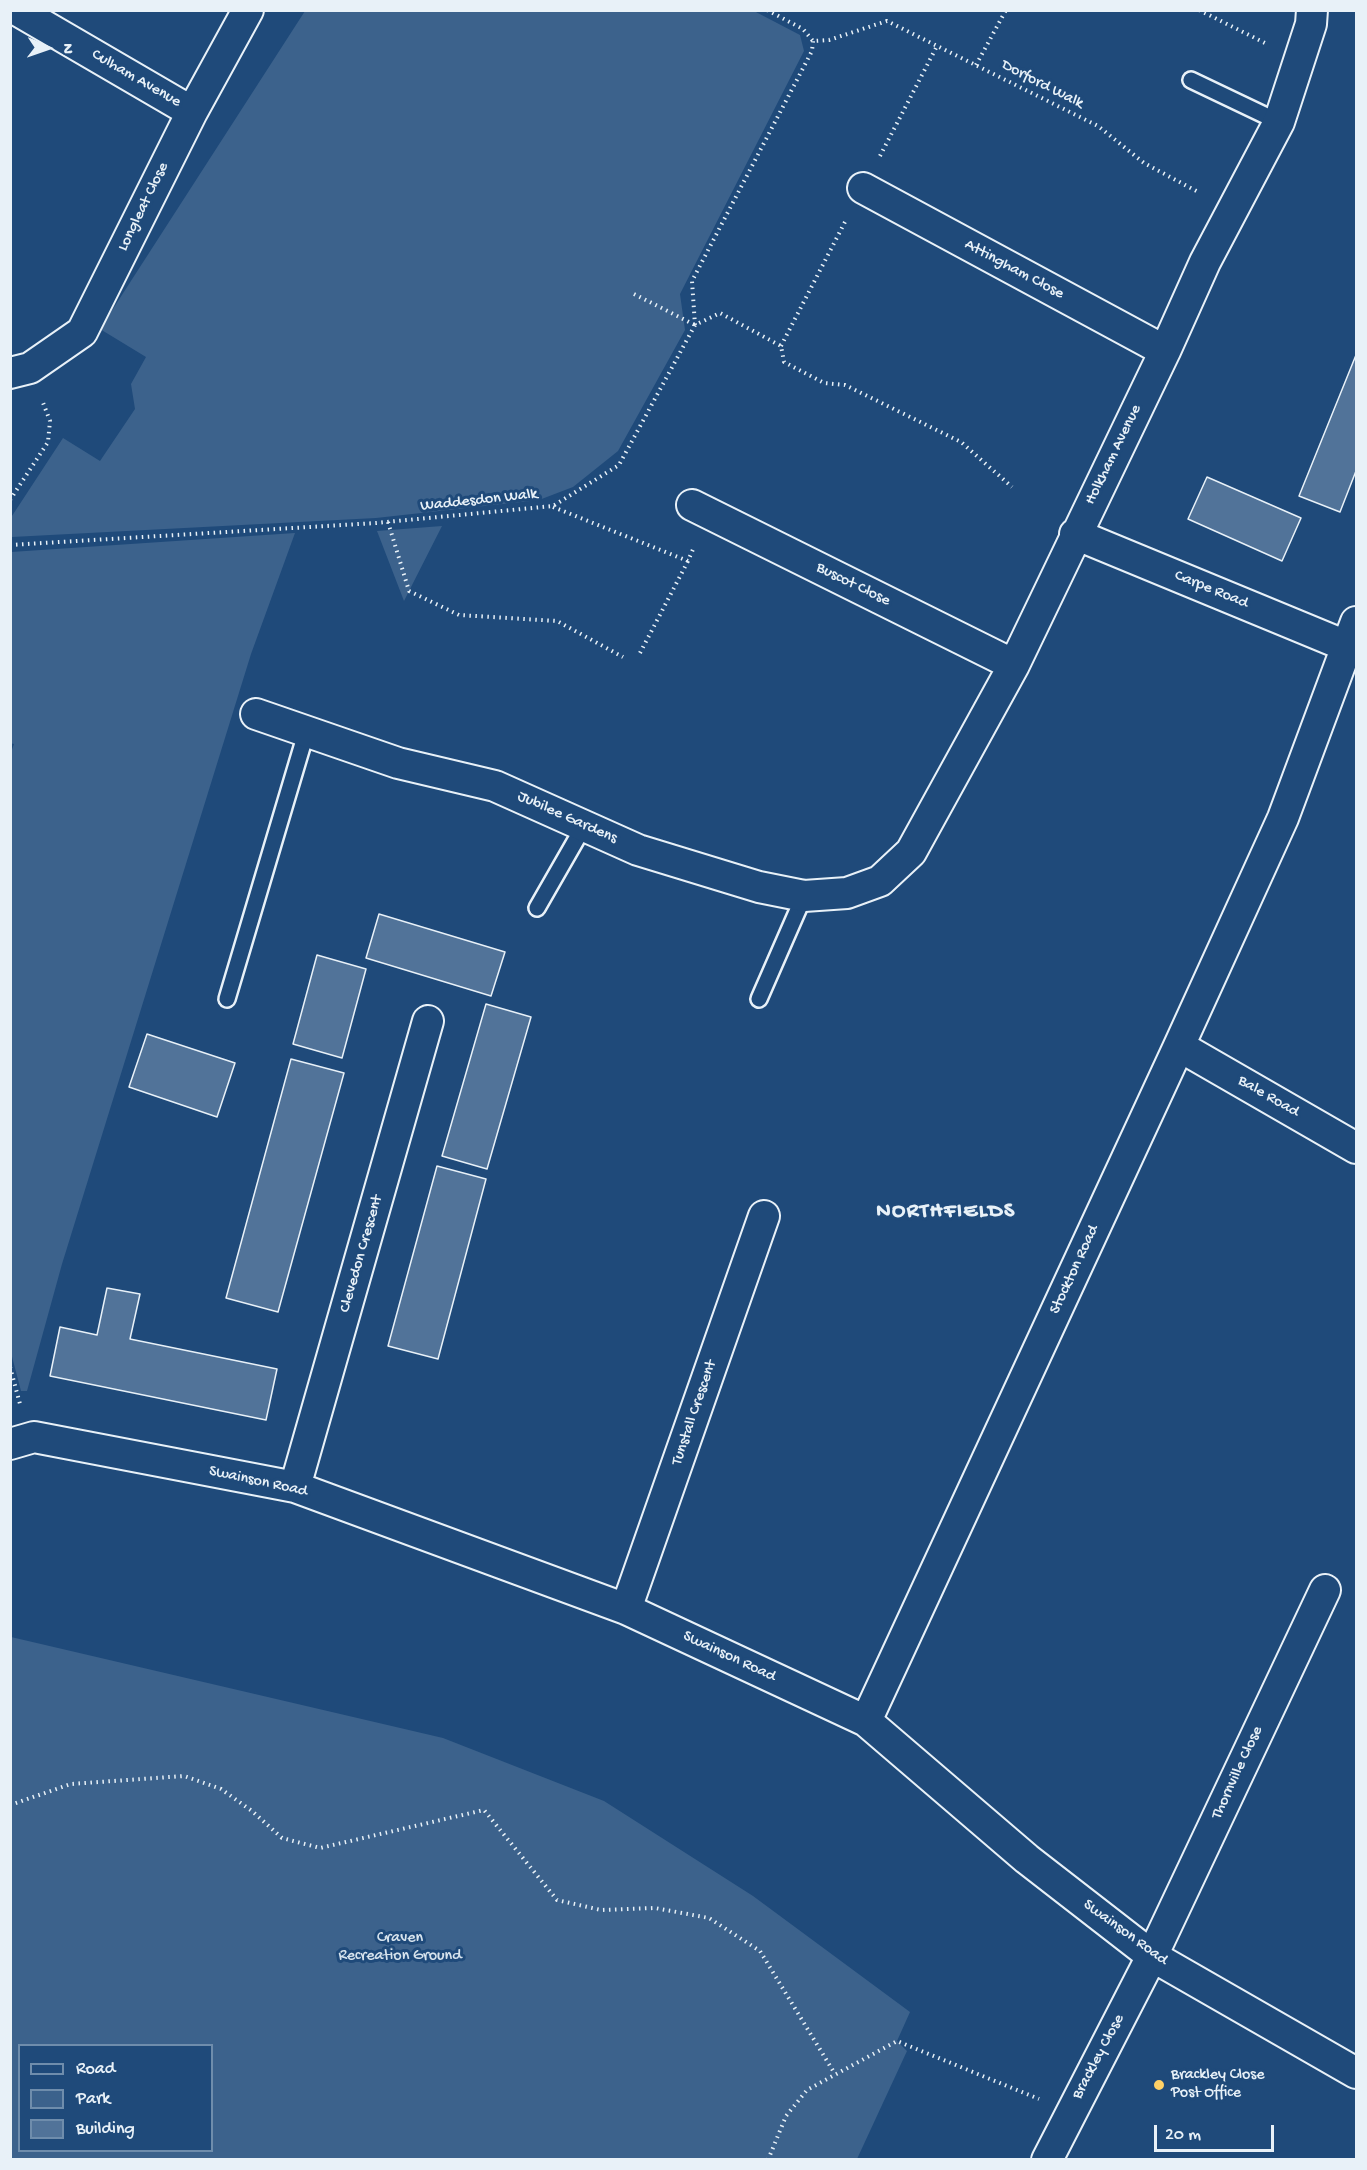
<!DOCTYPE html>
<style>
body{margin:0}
#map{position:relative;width:1367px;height:2170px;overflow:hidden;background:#1f4a7a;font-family:"Gochi Hand",sans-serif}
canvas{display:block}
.frame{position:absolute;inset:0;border:12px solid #e8f1f8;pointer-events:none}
.legend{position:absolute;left:18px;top:2044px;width:195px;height:108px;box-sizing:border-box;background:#1f4a7a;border:2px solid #6f8dac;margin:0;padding:8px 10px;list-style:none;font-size:18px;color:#e8f1f8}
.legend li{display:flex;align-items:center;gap:12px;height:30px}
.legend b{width:30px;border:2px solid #6f8dac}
.north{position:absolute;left:18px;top:18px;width:60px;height:60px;-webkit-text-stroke:4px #1f4a7a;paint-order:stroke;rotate:92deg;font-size:16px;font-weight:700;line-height:24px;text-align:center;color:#e8f1f8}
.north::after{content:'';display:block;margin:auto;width:21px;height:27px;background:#e8f1f8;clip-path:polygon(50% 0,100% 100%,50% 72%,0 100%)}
.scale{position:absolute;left:1154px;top:2125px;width:120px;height:27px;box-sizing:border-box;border:3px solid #e8f1f8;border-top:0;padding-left:8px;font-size:18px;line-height:21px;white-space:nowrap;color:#e8f1f8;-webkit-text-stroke:4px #1f4a7a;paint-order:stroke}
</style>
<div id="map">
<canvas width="1367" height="2170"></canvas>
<div class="frame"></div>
<ul class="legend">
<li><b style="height:8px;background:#1f4a7a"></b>Road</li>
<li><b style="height:16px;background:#3c628c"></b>Park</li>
<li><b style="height:16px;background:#517399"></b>Building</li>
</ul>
<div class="north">N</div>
<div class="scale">20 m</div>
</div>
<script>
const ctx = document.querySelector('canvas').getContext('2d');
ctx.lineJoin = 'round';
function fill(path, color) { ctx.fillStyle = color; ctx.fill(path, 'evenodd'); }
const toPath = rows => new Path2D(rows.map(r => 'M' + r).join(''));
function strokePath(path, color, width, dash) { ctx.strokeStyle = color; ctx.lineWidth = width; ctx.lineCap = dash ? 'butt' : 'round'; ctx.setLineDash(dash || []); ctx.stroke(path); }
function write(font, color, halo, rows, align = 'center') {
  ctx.font = font + ' "Gochi Hand",sans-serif'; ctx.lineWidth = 6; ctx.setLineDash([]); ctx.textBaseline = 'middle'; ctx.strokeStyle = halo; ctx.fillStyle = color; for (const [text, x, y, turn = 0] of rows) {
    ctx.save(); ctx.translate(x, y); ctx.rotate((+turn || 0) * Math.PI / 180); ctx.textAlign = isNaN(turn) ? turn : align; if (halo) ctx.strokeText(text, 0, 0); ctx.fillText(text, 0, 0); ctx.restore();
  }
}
fill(toPath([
 [305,11,754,11,800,35,804,51,680,294,685,330,618,451,573,487,539,500,376,518,12,537,10,519,63,438,100,461,135,409,131,384,146,357,100,329],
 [442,526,409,591,404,601,377,531],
 [295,533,251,654,62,1264,27,1391,21,1391,10,1349,10,755,14,744,10,743,11,552],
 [11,1637,443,1738,604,1801,753,1896,910,2012,897,2041,907,2051,857,2159,11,2159],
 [20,2046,212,2046,212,2150,20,2150]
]), '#3c628c');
const building = toPath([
 [1356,355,1356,471,1340,512,1299,496,1356,355],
 [1207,477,1301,518,1282,561,1188,519,1207,477],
 [379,914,505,952,491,996,366,958,379,914],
 [317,955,366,969,342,1058,293,1044,317,955],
 [486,1004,531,1017,487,1169,442,1156,486,1004],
 [147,1034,235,1063,217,1117,129,1087,147,1034],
 [291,1059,344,1073,278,1312,226,1298,291,1059],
 [437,1166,486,1179,438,1359,388,1346,437,1166],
 [107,1288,140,1294,130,1339,277,1369,266,1420,50,1376,60,1327,97,1335,107,1288]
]);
fill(building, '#517399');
strokePath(building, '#e8f1f8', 1.5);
const service = toPath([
 [1191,80,1279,122],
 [537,908,584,826],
 [227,999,307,730],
 [759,999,804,896]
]);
const minor = toPath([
 [17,10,192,112],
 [863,188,1165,351],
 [10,373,30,368,82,332,192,112,248,10],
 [692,505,1014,665],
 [1075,534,1356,650],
 [256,714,398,763,495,786,638,850,759,887,804,896,847,893,880,881,911,852,1014,665,1165,351,1205,262,1279,122,1311,24,1312,10],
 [1179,1046,1356,1148],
 [10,1444,34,1437,295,1487,626,1609,866,1721,1027,1859,1152,1956,1356,2073],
 [295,1487,428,1021],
 [626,1609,764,1216],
 [866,1721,1179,1046,1283,818,1356,622],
 [1047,2160,1152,1956,1325,1590]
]);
strokePath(service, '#e8f1f8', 20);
strokePath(minor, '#e8f1f8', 34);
strokePath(toPath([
 [767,10,803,29,813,41,829,40,887,21,1098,126,1144,163,1200,193],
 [1199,10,1267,44],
 [976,65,1006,10],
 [880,156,937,46],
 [634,294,695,325],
 [695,325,692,281,812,51,813,41],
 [781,346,847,218],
 [10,500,48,442,50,421,42,400],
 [553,507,688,561,694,547],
 [388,522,409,591,459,615,557,621,623,657],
 [10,545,376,523,553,506,619,465,695,325,720,313,781,346,784,362,824,383,845,385,961,442,1012,487],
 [640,653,688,561],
 [10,1367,20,1404],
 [10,1805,71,1784,184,1776,221,1789,252,1811,282,1838,320,1848,484,1810,557,1900,601,1910,655,1908,709,1918,760,1951,835,2074],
 [768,2160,786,2116,807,2090,897,2041,1039,2099]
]), '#e8f1f8', 4, [1.5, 4.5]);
strokePath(service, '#1f4a7a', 15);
strokePath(minor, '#1f4a7a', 30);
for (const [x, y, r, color] of [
 [1159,2085,6,"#ffd166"]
]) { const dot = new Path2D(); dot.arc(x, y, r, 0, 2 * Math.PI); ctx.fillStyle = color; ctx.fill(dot); strokePath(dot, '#1f4a7a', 2); }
write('16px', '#e8f1f8', '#1f4a7a', [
 ["Culham Avenue",136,79,30],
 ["Dorford Walk",1042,85,27],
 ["Longleat Close",144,207,-64],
 ["Attingham Close",1014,270,28],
 ["Holkham Avenue",1114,455,-64],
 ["Waddesdon Walk",479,501,-6],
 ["Buscot Close",853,585,26],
 ["Carpe Road",1211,590,22],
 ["Jubilee Gardens",567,818,24],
 ["Bale Road",1268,1097,30],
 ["Clevedon Crescent",362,1254,-74],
 ["Stockton Road",1075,1270,-65],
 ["Tunstall Crescent",695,1413,-71],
 ["Swainson Road",258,1482,12],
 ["Swainson Road",729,1657,25],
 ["Thornville Close",1238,1773,-65],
 ["Swainson Road",1125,1933,36],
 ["Brackley Close",1099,2057,-62]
]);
write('16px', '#d7e3ed', '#1f4a7a', [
 ["Craven",400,1939],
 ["Recreation Ground",400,1957]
]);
write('16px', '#e8f1f8', '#1f4a7a', [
 ["Brackley Close",1171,2076],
 ["Post Office",1171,2094]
], 'left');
ctx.letterSpacing = '1.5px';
write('bold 22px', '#e8f1f8', '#1f4a7a', [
 ["NORTHFIELDS",946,1213]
]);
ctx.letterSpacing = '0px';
</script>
